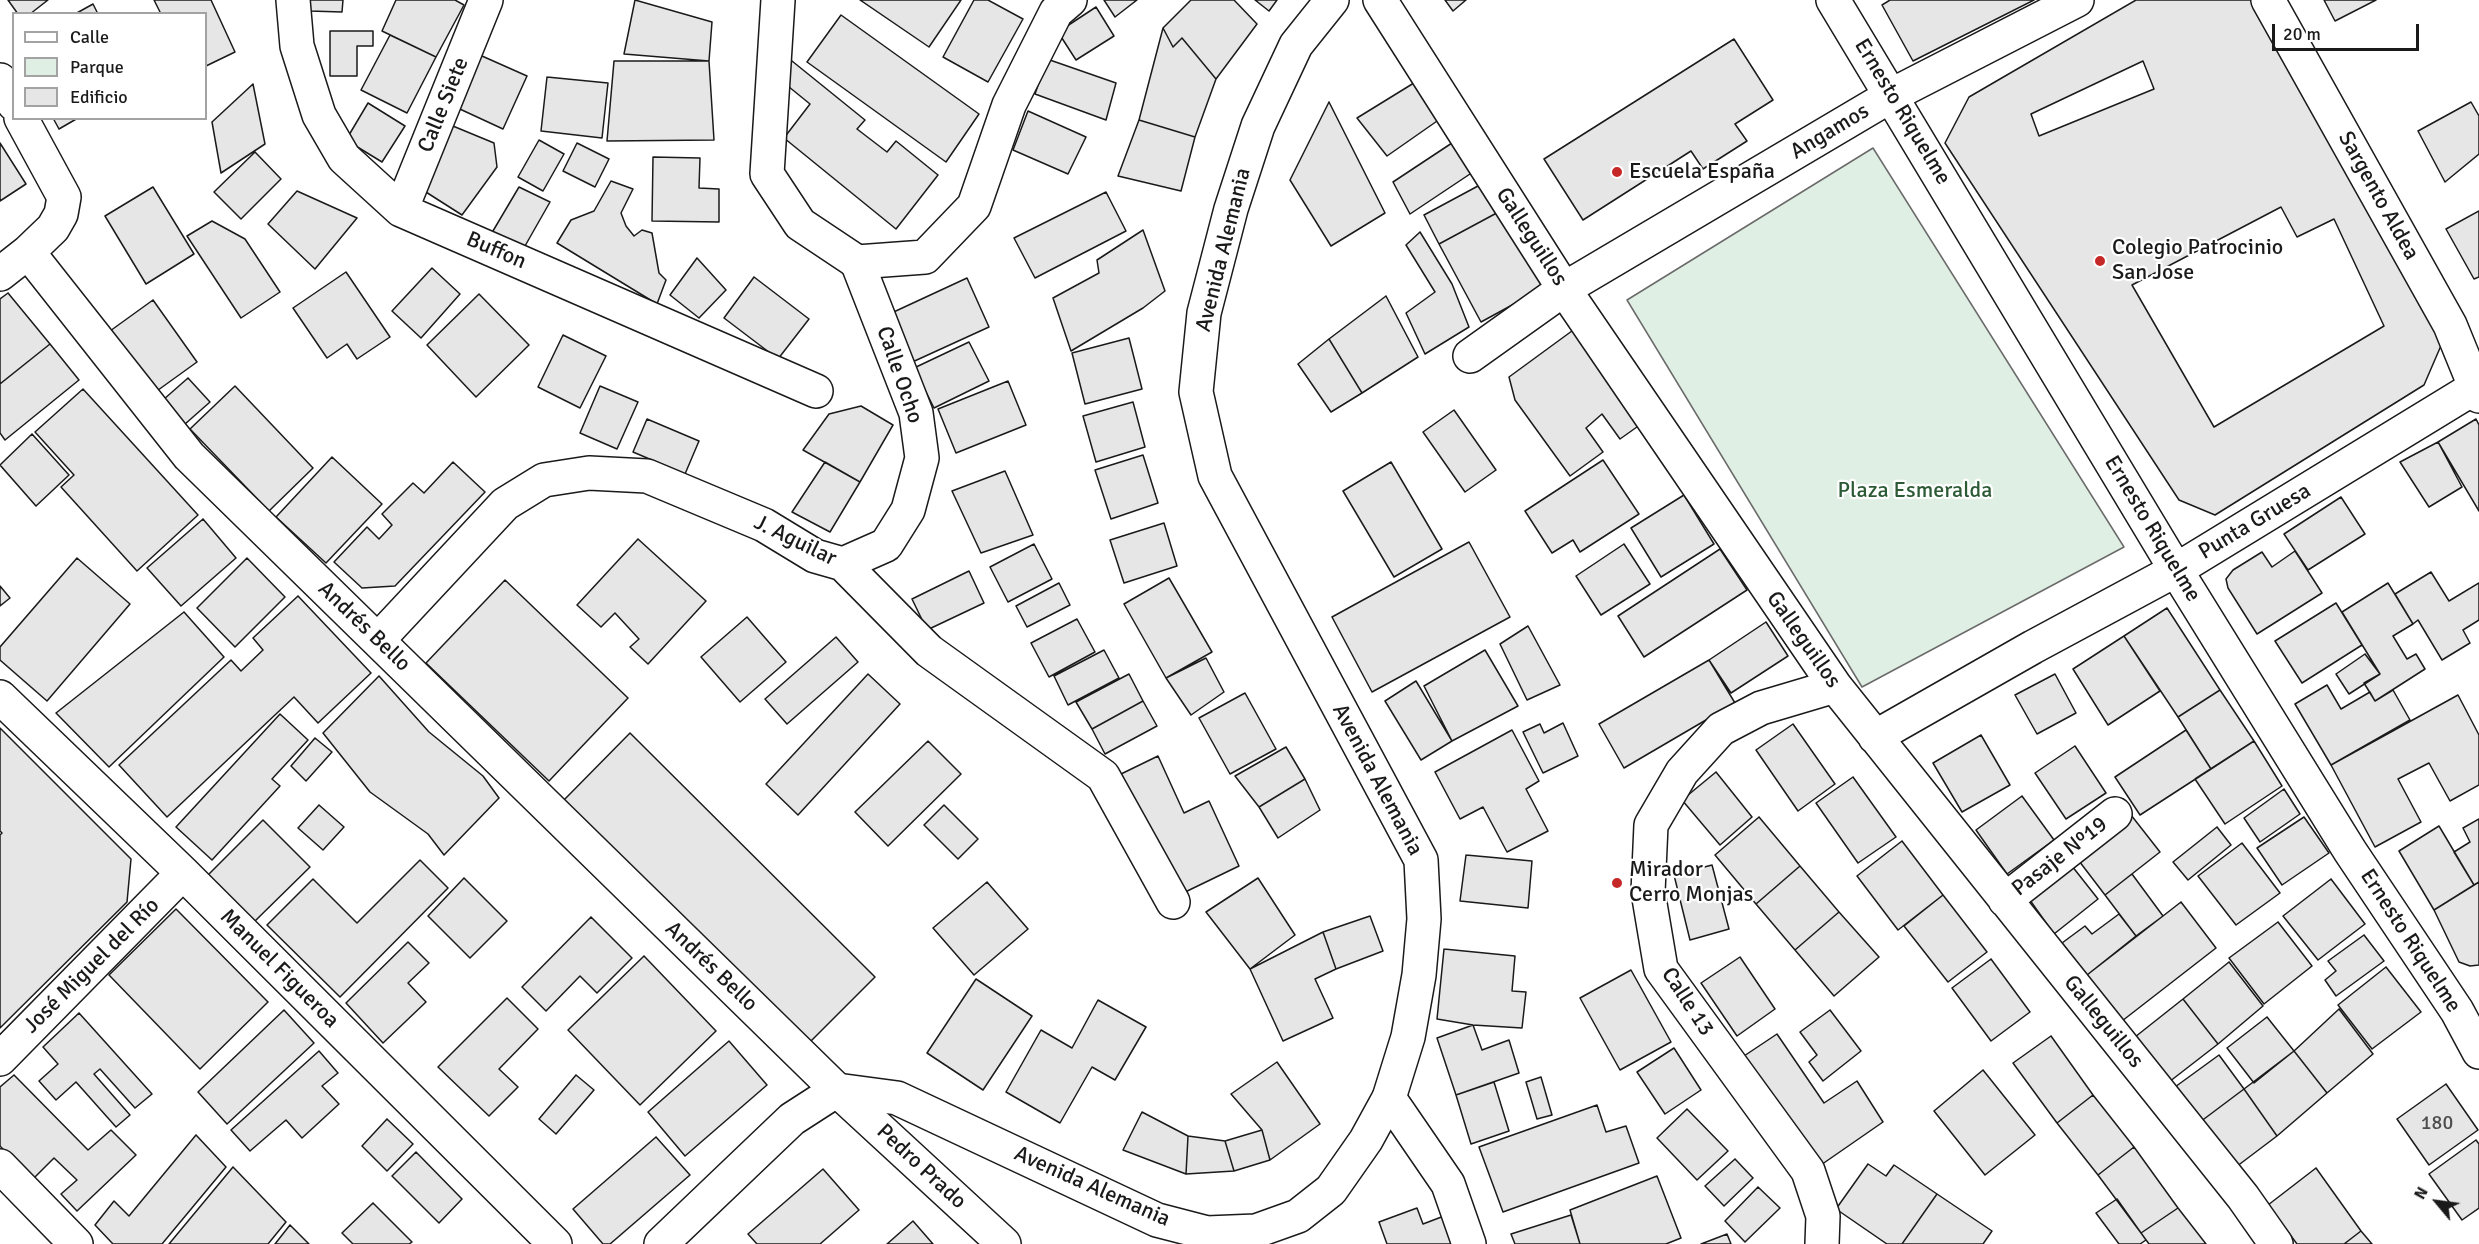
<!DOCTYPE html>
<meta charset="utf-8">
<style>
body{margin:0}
#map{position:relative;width:2479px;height:1244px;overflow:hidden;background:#fff;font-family:Signika,sans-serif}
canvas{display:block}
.legend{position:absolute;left:12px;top:12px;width:195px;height:108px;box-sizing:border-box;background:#fff;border:2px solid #a3a3a3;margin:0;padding:8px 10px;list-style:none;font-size:18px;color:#1a1a1a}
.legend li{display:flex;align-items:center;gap:12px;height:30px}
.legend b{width:30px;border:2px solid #a3a3a3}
.north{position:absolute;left:2407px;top:1172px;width:60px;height:60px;-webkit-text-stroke:4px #fff;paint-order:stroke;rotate:299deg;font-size:16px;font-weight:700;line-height:24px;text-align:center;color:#1a1a1a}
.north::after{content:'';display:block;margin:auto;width:21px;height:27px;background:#1a1a1a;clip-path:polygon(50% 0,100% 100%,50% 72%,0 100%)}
.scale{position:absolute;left:2272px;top:24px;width:147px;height:27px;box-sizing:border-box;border:3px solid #1a1a1a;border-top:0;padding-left:8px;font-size:18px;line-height:21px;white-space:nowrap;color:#1a1a1a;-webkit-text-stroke:4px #fff;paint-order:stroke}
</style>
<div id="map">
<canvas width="2479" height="1244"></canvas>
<ul class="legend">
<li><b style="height:8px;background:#fff"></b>Calle</li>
<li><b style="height:16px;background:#e0efe3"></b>Parque</li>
<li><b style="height:16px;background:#e6e6e6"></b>Edificio</li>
</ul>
<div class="north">N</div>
<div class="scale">20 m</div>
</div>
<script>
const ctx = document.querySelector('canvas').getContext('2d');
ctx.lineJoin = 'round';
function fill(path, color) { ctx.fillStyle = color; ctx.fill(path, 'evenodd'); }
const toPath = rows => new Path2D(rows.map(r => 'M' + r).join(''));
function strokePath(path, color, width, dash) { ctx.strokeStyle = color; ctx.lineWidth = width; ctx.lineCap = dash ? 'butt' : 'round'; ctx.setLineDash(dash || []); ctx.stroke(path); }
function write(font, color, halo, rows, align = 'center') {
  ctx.font = font + ' Signika,sans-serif'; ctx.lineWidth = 4.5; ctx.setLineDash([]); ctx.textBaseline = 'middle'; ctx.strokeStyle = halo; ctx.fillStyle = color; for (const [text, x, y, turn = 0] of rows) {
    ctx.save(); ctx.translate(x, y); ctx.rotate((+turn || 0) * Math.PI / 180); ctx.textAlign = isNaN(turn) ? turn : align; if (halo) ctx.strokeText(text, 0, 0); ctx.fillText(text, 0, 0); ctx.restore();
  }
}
const green = toPath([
 [1873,148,2124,547,1862,687,1627,300,1873,148]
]);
fill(green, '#e0efe3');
strokePath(green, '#6a6a6a', 1.5);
const building = toPath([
 [8,0,48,0,30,14,18,14,8,0],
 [154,0,211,0,235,52,206,66,206,14,161,14,154,0],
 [309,0,343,0,342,12,309,11,309,0],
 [396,0,455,0,464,5,436,57,382,31,396,0],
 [635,0,712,22,709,61,624,54,635,0],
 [860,0,961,0,929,47,860,0],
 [974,0,988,0,1023,19,988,82,943,57,974,0],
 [1104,0,1137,0,1115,17,1104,0],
 [1191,0,1234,0,1257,24,1216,79,1182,38,1173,47,1163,28,1191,0],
 [1255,0,1277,0,1269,11,1255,0],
 [1445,0,1466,0,1453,11,1445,0],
 [1890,0,2034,0,1913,61,1882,5,1890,0],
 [2136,0,2251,0,2443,341,2424,385,2215,515,2179,500,1945,143,1969,97,2136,0],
 [2143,61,2154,89,2039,136,2031,114,2143,61],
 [2281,207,2297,237,2334,219,2384,326,2214,427,2132,285,2281,207],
 [2324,0,2376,0,2335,21,2324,0],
 [93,4,98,14,75,14,93,4],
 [1096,7,1114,36,1076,60,1058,32,1096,7],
 [841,15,979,114,946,162,807,62,841,15],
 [1163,28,1173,47,1182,38,1216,79,1195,137,1139,120,1163,28],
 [330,31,373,31,373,46,357,46,357,76,330,76,330,31],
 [390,35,436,57,407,113,361,90,390,35],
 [1734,39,1773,100,1735,124,1747,141,1703,169,1691,151,1583,220,1544,159,1734,39],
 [473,52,527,76,503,129,449,104,473,52],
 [1047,59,1116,83,1106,120,1035,94,1047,59],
 [614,61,709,61,714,140,607,141,614,61],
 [792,61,865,120,857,129,887,152,896,141,938,175,896,229,784,138,810,104,778,78,792,61],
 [547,77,608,83,602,138,541,131,547,77],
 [1422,78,1440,119,1387,156,1357,118,1422,78],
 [253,84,265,144,221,173,212,122,253,84],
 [1329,102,1385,213,1331,246,1290,180,1329,102],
 [2471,102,2479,116,2479,154,2445,182,2418,131,2471,102],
 [368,103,405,126,382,162,346,140,368,103],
 [1028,111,1086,137,1068,174,1013,150,1028,111],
 [53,118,78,118,59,129,53,118],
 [1139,120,1195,137,1181,191,1118,176,1139,120],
 [448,124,494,143,497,167,462,215,418,187,448,124],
 [539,140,564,154,543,191,518,177,539,140],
 [1455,141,1476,170,1410,214,1393,182,1455,141],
 [0,143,26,184,0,201,0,143],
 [577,143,609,159,595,187,563,171,577,143],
 [255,152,281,179,241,219,214,192,255,152],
 [653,157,700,158,699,188,719,189,719,222,652,221,653,157],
 [1491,179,1506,208,1439,244,1424,215,1491,179],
 [611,181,633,189,621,213,626,226,634,236,642,230,652,233,659,273,666,280,657,304,557,243,571,220,594,211,611,181],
 [153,187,194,254,146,284,105,216,153,187],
 [519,187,550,202,521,253,490,236,519,187],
 [297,191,357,218,315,269,268,224,297,191],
 [1106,192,1126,231,1035,278,1014,238,1106,192],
 [1506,208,1547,286,1481,322,1439,244,1506,208],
 [2479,211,2479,277,2474,279,2446,229,2479,211],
 [212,221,245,239,280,292,241,318,187,236,212,221],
 [1143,230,1165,291,1143,308,1071,351,1053,298,1099,273,1097,260,1143,230],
 [1420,232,1452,284,1469,327,1425,354,1406,313,1435,292,1406,245,1420,232],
 [697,258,726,290,699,318,670,295,697,258],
 [432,268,460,294,421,338,392,311,432,268],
 [346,272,390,337,357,359,347,344,327,358,293,308,346,272],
 [754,277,809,319,778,359,724,318,754,277],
 [967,278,989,327,908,364,885,316,967,278],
 [8,293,50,344,0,384,0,299,8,293],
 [479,294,529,345,476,397,427,345,479,294],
 [1386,296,1418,357,1362,393,1329,339,1386,296],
 [153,300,197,362,154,393,110,331,153,300],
 [1576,328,1644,422,1620,439,1602,414,1586,428,1603,452,1570,476,1515,400,1509,377,1576,328],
 [563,335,606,356,580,408,538,387,563,335],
 [1129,338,1142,389,1085,404,1072,353,1129,338],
 [1329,339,1362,393,1331,412,1298,364,1329,339],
 [969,342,989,381,934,408,914,368,969,342],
 [50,344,79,380,5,440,0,433,0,384,50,344],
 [188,378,210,402,176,432,155,407,188,378],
 [1008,381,1026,425,956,453,938,409,1008,381],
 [235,386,313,468,269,511,190,429,235,386],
 [600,386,638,402,617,449,580,433,600,386],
 [83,389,198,515,137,571,61,487,74,475,35,432,83,389],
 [1133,402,1145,447,1096,462,1083,416,1133,402],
 [861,406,893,425,860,482,803,450,829,414,861,406],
 [1454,410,1496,470,1465,492,1423,432,1454,410],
 [647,419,699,441,685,474,633,452,647,419],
 [2476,419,2479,425,2479,511,2438,442,2476,419],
 [32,434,69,475,36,506,0,465,32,434],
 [2438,442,2462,487,2429,507,2400,462,2438,442],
 [1143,455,1158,503,1111,519,1095,470,1143,455],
 [332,457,382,504,326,563,276,517,332,457],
 [1603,460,1639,514,1580,552,1573,540,1552,553,1525,511,1603,460],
 [453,462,485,492,395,586,362,588,334,562,367,527,379,539,392,525,382,514,413,483,424,493,453,462],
 [825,462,860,482,830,532,792,512,825,462],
 [1391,462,1442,549,1394,577,1343,491,1391,462],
 [1005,471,1033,535,981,553,952,491,1005,471],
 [1684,495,1714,544,1661,577,1631,528,1684,495],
 [2341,497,2365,534,2308,570,2284,534,2341,497],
 [203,519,236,558,181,606,147,568,203,519],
 [1164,523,1177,566,1124,583,1110,540,1164,523],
 [638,539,706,601,648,664,630,647,639,639,615,613,601,627,577,605,638,539],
 [1469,542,1510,617,1372,692,1332,617,1469,542],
 [1034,544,1052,579,1008,602,990,567,1034,544],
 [1624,544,1650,584,1601,615,1576,576,1624,544],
 [1720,549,1747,590,1644,657,1618,616,1720,549],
 [2295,551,2322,593,2257,634,2228,588,2226,579,2233,570,2262,552,2272,567,2295,551],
 [77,558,130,604,47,701,0,660,0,647,77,558],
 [247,558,285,597,235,647,197,608,247,558],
 [969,571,984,603,927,630,912,599,969,571],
 [2431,572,2449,601,2479,583,2479,620,2463,630,2470,643,2442,660,2418,620,2413,624,2395,594,2431,572],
 [1169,578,1212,652,1166,678,1124,604,1169,578],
 [505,580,628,698,549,781,426,663,505,580],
 [1059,583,1070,605,1027,627,1016,606,1059,583],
 [2388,583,2413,624,2393,636,2407,659,2416,654,2425,669,2375,701,2364,683,2380,674,2342,612,2388,583],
 [0,586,10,598,0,606,0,586],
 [298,596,371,673,318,723,294,697,167,817,119,765,231,660,241,671,263,650,253,638,298,596],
 [2336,603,2362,645,2302,683,2275,641,2336,603],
 [2167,608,2220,690,2178,717,2124,636,2167,608],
 [184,612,224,657,109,767,56,713,184,612],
 [747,617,786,662,740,702,701,657,747,617],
 [1077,619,1095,652,1049,677,1031,643,1077,619],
 [1766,622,1788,656,1731,693,1709,660,1766,622],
 [1528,626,1560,685,1527,700,1500,644,1528,626],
 [2124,636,2160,691,2108,725,2073,669,2124,636],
 [836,637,858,662,787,724,765,699,836,637],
 [1104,650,1119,678,1068,705,1054,676,1104,650],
 [1485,650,1518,706,1452,741,1424,686,1485,650],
 [2365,654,2380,674,2349,694,2336,674,2365,654],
 [1206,658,1224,692,1191,715,1166,678,1206,658],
 [1709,660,1735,703,1624,768,1599,724,1709,660],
 [868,674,900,704,798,815,766,784,868,674],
 [1129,674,1143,701,1092,729,1076,702,1129,674],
 [2055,674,2076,713,2037,734,2015,695,2055,674],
 [379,676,429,732,483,776,499,798,444,855,428,834,370,792,323,733,379,676],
 [1416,681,1452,741,1421,760,1385,701,1416,681],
 [2327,685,2341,709,2370,692,2375,701,2393,690,2410,720,2331,765,2295,704,2327,685],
 [2220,690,2254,741,2211,769,2178,717,2220,690],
 [1245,693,1276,749,1230,774,1199,718,1245,693],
 [2458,695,2479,735,2479,785,2450,801,2429,763,2398,779,2421,822,2375,847,2331,765,2458,695],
 [1143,701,1157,726,1105,754,1092,729,1143,701],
 [280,714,308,740,272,779,280,786,212,860,176,827,280,714],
 [1563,723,1578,756,1543,773,1523,732,1540,724,1544,733,1563,723],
 [1793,724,1835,784,1798,811,1756,750,1793,724],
 [0,728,131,859,127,902,0,1028,0,835,2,833,0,831,0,728],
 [1512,730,1539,781,1526,789,1548,831,1507,852,1483,807,1460,819,1435,772,1512,730],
 [2186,730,2211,769,2140,815,2115,777,2186,730],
 [630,733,875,977,806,1046,562,802,630,733],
 [1981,735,2010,785,1962,812,1933,763,1981,735],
 [315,738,332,752,306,781,291,766,315,738],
 [928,741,961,774,888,846,855,812,928,741],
 [2254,741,2282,786,2225,824,2195,779,2254,741],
 [2075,746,2106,793,2066,819,2035,773,2075,746],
 [1286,747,1305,779,1259,807,1235,776,1286,747],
 [1158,756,1184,813,1209,801,1239,866,1179,895,1121,774,1158,756],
 [1716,772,1752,817,1720,845,1682,800,1716,772],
 [1853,777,1896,837,1858,863,1816,803,1853,777],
 [1305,779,1320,810,1278,838,1259,807,1305,779],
 [2284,789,2300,814,2260,842,2244,818,2284,789],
 [2022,796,2054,840,2007,874,1976,830,2022,796],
 [319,805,344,827,323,850,298,828,319,805],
 [944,805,978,839,958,859,924,825,944,805],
 [2131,815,2160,852,2105,895,2076,857,2131,815],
 [1759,817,1800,866,1756,904,1715,855,1759,817],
 [2304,817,2329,853,2282,885,2257,848,2304,817],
 [2479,819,2479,882,2474,885,2454,852,2470,842,2463,828,2479,819],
 [263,820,310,867,254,922,208,875,263,820],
 [2439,826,2474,885,2434,910,2399,851,2439,826],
 [2217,827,2231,845,2188,880,2173,862,2217,827],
 [1902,841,1943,895,1898,930,1857,876,1902,841],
 [2242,843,2280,893,2236,925,2198,876,2242,843],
 [1466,855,1532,861,1528,908,1460,901,1466,855],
 [420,860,448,888,340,997,267,925,313,879,357,923,420,860],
 [2068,861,2098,899,2054,934,2027,896,2068,861],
 [1712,865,1729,929,1690,940,1674,875,1712,865],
 [1800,866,1839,912,1795,950,1756,904,1800,866],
 [2132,874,2163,916,2136,936,2105,895,2132,874],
 [464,878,507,921,470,958,428,916,464,878],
 [1258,878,1295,935,1250,969,1206,912,1258,878],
 [2331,879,2365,924,2318,960,2283,916,2331,879],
 [987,882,1028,929,974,975,933,928,987,882],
 [2479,882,2479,965,2470,966,2459,962,2434,910,2479,882],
 [1943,895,1987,952,1948,982,1904,926,1943,895],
 [2181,902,2216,948,2122,1021,2087,975,2181,902],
 [176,909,268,1002,200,1069,109,975,176,909],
 [1839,912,1879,957,1834,996,1795,950,1839,912],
 [2119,914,2136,936,2087,975,2062,943,2085,926,2092,934,2119,914],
 [1370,916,1383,951,1336,969,1323,932,1370,916],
 [591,917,632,958,597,993,580,976,546,1011,522,987,591,917],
 [2278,922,2312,966,2264,1004,2229,958,2278,922],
 [1323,932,1336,969,1315,979,1333,1018,1283,1041,1250,969,1323,932],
 [2364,935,2384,961,2336,996,2325,980,2336,971,2328,961,2364,935],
 [408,942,429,963,408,983,426,1002,383,1043,346,1003,408,942],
 [1444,949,1515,956,1512,991,1526,992,1522,1028,1473,1025,1437,1019,1444,949],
 [644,956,716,1031,640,1105,568,1030,644,956],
 [1740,957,1775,1009,1737,1036,1701,983,1740,957],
 [1991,959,2030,1012,1991,1041,1952,988,1991,959],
 [2229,962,2263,1006,2218,1044,2183,999,2229,962],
 [2386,967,2421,1012,2372,1049,2338,1005,2386,967],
 [1631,970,1671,1042,1620,1070,1580,998,1631,970],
 [976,979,1032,1016,983,1090,927,1053,976,979],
 [507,998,538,1029,499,1069,518,1087,489,1116,438,1067,507,998],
 [2183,999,2218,1044,2169,1082,2135,1037,2183,999],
 [1098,1000,1146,1027,1115,1080,1092,1067,1060,1123,1006,1092,1041,1030,1072,1048,1098,1000],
 [2339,1009,2373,1054,2327,1093,2294,1051,2339,1009],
 [284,1010,314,1043,227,1124,198,1092,284,1010],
 [1830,1010,1861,1051,1823,1081,1809,1062,1817,1055,1800,1032,1830,1010],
 [79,1013,152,1094,135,1108,100,1069,94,1074,130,1115,116,1127,76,1082,56,1100,39,1081,58,1064,43,1047,79,1013],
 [2267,1017,2294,1051,2254,1083,2227,1048,2267,1017],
 [1473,1025,1482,1050,1509,1040,1519,1073,1456,1095,1437,1038,1473,1025],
 [1777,1034,1824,1103,1857,1081,1883,1122,1818,1167,1744,1056,1777,1034],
 [2051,1036,2093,1095,2057,1123,2013,1063,2051,1036],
 [729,1041,767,1085,685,1156,648,1112,729,1041],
 [1674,1048,1701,1090,1665,1114,1637,1072,1674,1048],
 [319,1051,338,1073,322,1086,339,1104,302,1138,286,1120,250,1151,231,1130,319,1051],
 [2294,1051,2327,1093,2277,1136,2244,1089,2294,1051],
 [2219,1055,2244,1089,2200,1122,2175,1087,2219,1055],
 [1277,1062,1320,1124,1270,1160,1262,1130,1231,1094,1277,1062],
 [1983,1070,2035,1135,1985,1175,1934,1111,1983,1070],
 [14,1075,88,1150,111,1130,136,1155,77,1211,61,1194,77,1180,54,1158,32,1180,0,1146,0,1087,14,1075],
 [576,1075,594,1090,556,1134,539,1119,576,1075],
 [1541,1077,1552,1115,1537,1119,1526,1082,1541,1077],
 [1494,1082,1509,1131,1471,1144,1456,1095,1494,1082],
 [2446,1084,2478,1130,2429,1165,2397,1119,2446,1084],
 [2244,1089,2277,1136,2228,1173,2200,1122,2244,1089],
 [2093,1095,2134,1147,2098,1175,2057,1123,2093,1095],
 [1597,1105,1606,1132,1626,1126,1639,1163,1503,1212,1479,1147,1597,1105],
 [1687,1109,1728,1151,1697,1180,1657,1138,1687,1109],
 [1142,1112,1188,1136,1186,1174,1123,1150,1142,1112],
 [387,1119,413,1144,387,1171,362,1146,387,1119],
 [1262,1130,1270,1160,1234,1171,1225,1141,1262,1130],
 [196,1135,226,1167,162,1244,113,1244,95,1225,114,1201,129,1216,196,1135],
 [1188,1136,1225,1141,1234,1171,1186,1174,1188,1136],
 [656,1137,690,1175,610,1244,603,1244,573,1209,656,1137],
 [2476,1140,2479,1144,2479,1208,2462,1220,2429,1174,2476,1140],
 [2134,1147,2178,1208,2141,1233,2098,1175,2134,1147],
 [416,1152,462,1199,439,1223,392,1176,416,1152],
 [1735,1159,1753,1178,1724,1206,1705,1186,1735,1159],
 [1868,1164,1886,1176,1894,1165,1937,1194,1902,1244,1887,1244,1836,1209,1868,1164],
 [233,1167,286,1222,268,1244,169,1244,233,1167],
 [2316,1168,2361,1231,2344,1244,2297,1244,2268,1205,2316,1168],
 [823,1169,859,1210,820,1244,757,1244,748,1234,823,1169],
 [1657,1176,1681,1238,1666,1244,1580,1244,1570,1210,1657,1176],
 [1758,1187,1780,1208,1745,1242,1725,1221,1758,1187],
 [1937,1194,1992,1231,1983,1244,1902,1244,1937,1194],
 [2117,1199,2146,1240,2140,1244,2119,1244,2096,1213,2117,1199],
 [373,1203,412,1242,409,1244,353,1244,342,1233,373,1203],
 [1417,1208,1423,1224,1444,1216,1452,1244,1387,1244,1379,1222,1417,1208],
 [2178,1208,2206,1244,2149,1244,2141,1233,2178,1208],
 [1571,1215,1580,1244,1515,1244,1511,1234,1571,1215],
 [913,1221,933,1244,887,1244,913,1221],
 [290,1225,309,1244,275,1244,290,1225],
 [2361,1231,2372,1244,2344,1244,2361,1231],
 [1727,1234,1731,1244,1701,1244,1727,1234]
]);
fill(building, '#e6e6e6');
strokePath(building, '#1a1a1a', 1.5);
const minor = toPath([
 [293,0,297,46,319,115,344,158,401,210,816,391],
 [1380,0,1564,289,1835,686,2243,1197,2276,1244],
 [1833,0,2176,570,2350,851,2457,1011,2479,1052],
 [2268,0,2450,325,2479,396],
 [0,80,14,104],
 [401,210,486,0],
 [28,252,189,456,837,1090,1004,1244],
 [0,274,28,252,53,228,61,214,64,197,21,118],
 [1470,356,1564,289,1892,95,2077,0],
 [843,564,886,545,908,510,922,458,916,413,857,262],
 [378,640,505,504,544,480,589,473,647,476,764,525,815,556,843,564,929,651,1103,776,1173,902],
 [0,697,183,873,555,1244],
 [1875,737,2033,647,2176,570,2474,388],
 [2005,900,2115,814],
 [0,1059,183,873],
 [1389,1098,1448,1184,1469,1244],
 [0,1166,76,1244],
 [1822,1244,1823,1216,1808,1171,1661,969,1648,892,1651,825,1682,772,1721,729,1761,708,1835,686]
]);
const tertiary = toPath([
 [778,0,767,174,800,224,857,262,925,257,974,206,1009,105,1056,12,1070,0]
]);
const secondary = toPath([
 [661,1244,792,1119,837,1090,897,1098,1157,1220,1207,1233,1256,1231,1298,1216,1331,1190,1366,1140,1389,1098,1408,1037,1419,975,1424,919,1421,860,1215,476,1196,392,1204,313,1231,209,1258,126,1296,45,1332,0]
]);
strokePath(minor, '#1a1a1a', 36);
strokePath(tertiary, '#1a1a1a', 36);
strokePath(secondary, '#1a1a1a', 36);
strokePath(minor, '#fff', 33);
strokePath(tertiary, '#fff', 33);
strokePath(secondary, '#fff', 33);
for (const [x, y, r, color] of [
 [1617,172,6,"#c62828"],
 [2100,261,6,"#c62828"],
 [1617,883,6,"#c62828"]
]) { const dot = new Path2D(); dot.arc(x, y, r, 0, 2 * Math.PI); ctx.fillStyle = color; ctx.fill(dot); strokePath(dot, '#fff', 2); }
write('20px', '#4d4d4d', null, [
 ["180",2437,1124]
]);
write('22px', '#1a1a1a', '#fff', [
 ["Calle Siete",444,105,-68],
 ["Ernesto Riquelme",1902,112,59],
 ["Angamos",1830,132,-31],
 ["Sargento Aldea",2378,196,61],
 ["Galleguillos",1531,237,57],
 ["Avenida Alemania",1224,250,-76],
 ["Buffon",496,251,23],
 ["Calle Ocho",899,375,71],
 ["Punta Gruesa",2255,522,-31],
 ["Ernesto Riquelme",2152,529,59],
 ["J. Aguilar",795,541,26],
 ["Andrés Bello",364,627,44],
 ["Galleguillos",1803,640,55],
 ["Avenida Alemania",1377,780,62],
 ["Pasaje Nº19",2060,857,-38],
 ["Ernesto Riquelme",2410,941,57],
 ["José Miguel del Río",92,966,-45],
 ["Andrés Bello",711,967,44],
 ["Manuel Figueroa",279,969,45],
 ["Calle 13",1687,1002,57],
 ["Galleguillos",2103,1022,51],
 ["Pedro Prado",921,1167,43],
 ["Avenida Alemania",1092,1187,24]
]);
write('22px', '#1a1a1a', '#fff', [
 ["Escuela España",1629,172],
 ["Colegio Patrocinio",2112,248],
 ["San Jose",2112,273],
 ["Mirador",1629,870],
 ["Cerro Monjas",1629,895]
], 'left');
write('22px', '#2b5a34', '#fff', [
 ["Plaza Esmeralda",1915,491]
]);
</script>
